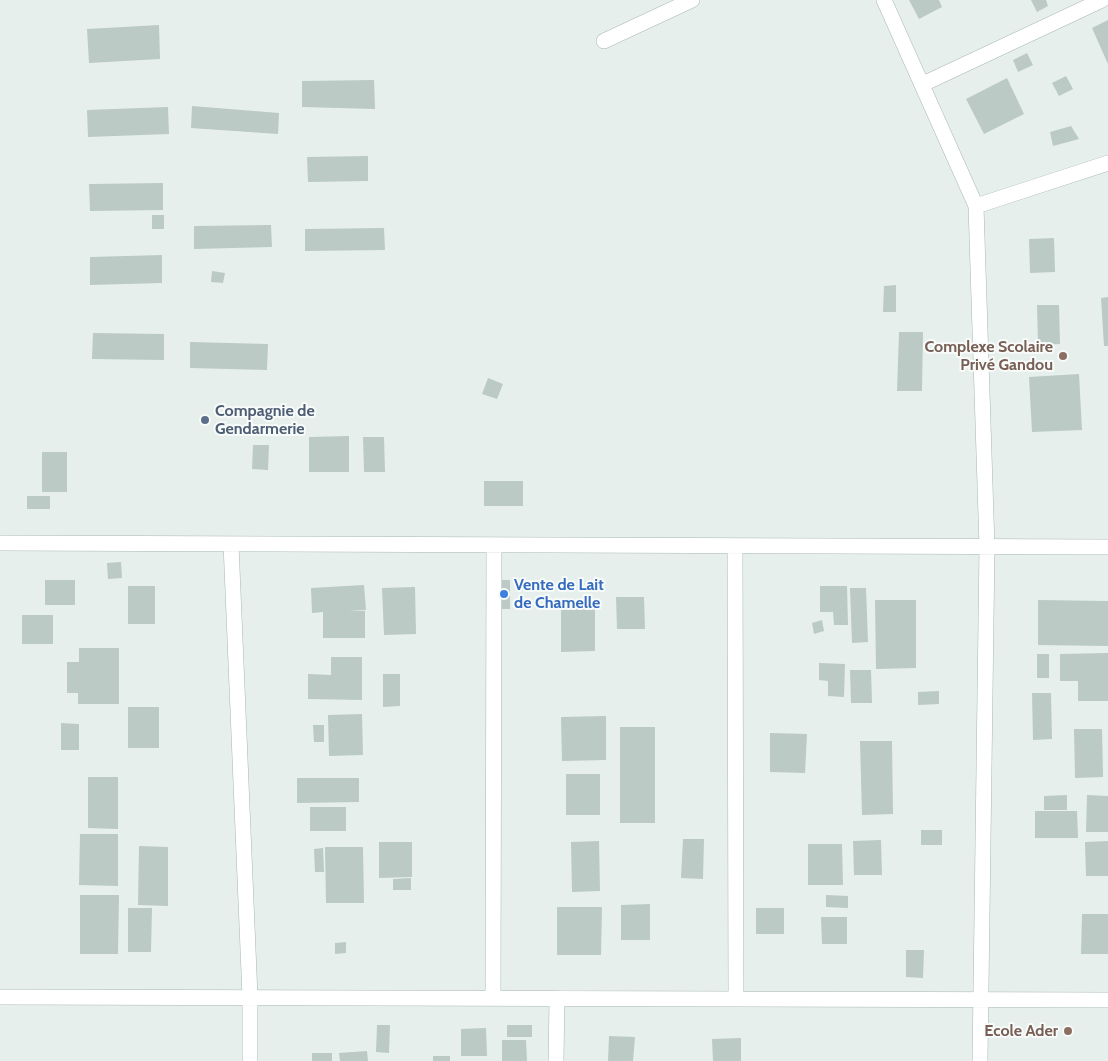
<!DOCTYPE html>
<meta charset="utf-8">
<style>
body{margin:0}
canvas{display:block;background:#e6efeb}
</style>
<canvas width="1108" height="1061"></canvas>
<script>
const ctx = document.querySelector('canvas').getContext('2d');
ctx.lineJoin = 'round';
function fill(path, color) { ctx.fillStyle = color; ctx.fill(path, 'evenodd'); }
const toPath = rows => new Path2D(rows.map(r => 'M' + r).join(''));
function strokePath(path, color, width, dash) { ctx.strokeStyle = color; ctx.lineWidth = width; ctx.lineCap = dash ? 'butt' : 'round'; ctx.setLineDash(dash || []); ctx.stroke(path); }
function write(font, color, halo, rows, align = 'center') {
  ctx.font = font + ' Cabin,sans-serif'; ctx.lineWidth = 4; ctx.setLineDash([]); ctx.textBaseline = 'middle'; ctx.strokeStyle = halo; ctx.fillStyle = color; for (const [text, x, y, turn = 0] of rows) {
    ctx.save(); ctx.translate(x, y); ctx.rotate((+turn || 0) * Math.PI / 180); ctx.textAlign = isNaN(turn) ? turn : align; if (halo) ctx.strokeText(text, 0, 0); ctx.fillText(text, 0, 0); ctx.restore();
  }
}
fill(toPath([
 [909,0,939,0,942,7,919,19],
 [1031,0,1046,0,1048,6,1037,12],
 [1108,20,1108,64,1092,28],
 [159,25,160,59,89,63,87,29],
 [1027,53,1033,65,1018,72,1013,60],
 [1066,76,1073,89,1059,96,1052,83],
 [1007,78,1024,114,984,134,966,99],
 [374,80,375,109,302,107,302,81],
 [192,106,279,113,278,134,191,128],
 [168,107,169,134,88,137,87,110],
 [1071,126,1079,139,1053,146,1050,132],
 [368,156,368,181,308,182,307,157],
 [163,183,163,210,90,211,89,184],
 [152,215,164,215,164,229,152,229],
 [271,225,272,247,194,249,194,226],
 [384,228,385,250,305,251,305,229],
 [1054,238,1055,272,1030,273,1029,239],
 [162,255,162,283,90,285,90,257],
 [212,271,225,273,223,283,211,282],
 [896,285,896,312,883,312,884,286],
 [1108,297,1108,346,1104,346,1101,298],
 [1037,305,1059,305,1060,344,1038,345],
 [899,332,923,332,922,391,897,391],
 [93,333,164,334,164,360,92,359],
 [190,342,268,344,267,370,190,368],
 [1079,374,1082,430,1032,432,1029,377],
 [488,378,503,384,497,399,482,394],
 [349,436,349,472,309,472,309,437],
 [363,437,384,437,385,472,364,472],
 [253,445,269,445,268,470,252,469],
 [42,452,67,452,67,492,42,492],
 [484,481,523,481,523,506,484,506],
 [27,496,50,496,50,509,27,509],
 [121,562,122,578,108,579,107,563],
 [45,580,75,580,75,605,45,605],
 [500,580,510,580,510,609,501,609],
 [364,585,366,610,348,611,365,611,365,638,323,638,323,612,312,613,311,588],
 [128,586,155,586,155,624,128,624],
 [820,586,847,586,848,625,834,625,833,612,820,612],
 [415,587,416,634,384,635,382,588],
 [850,588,866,588,868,642,852,643],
 [616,597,644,597,645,629,617,629],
 [875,600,916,600,916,668,876,669],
 [1038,600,1108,601,1108,646,1038,645],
 [561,603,595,603,595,651,561,652],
 [22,615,53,615,53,644,22,644],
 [822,620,824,631,814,634,812,623],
 [79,648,119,648,119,704,78,704,78,693,67,693,67,662,79,662],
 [1108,653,1108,701,1078,701,1078,681,1060,681,1060,654],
 [1037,654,1049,654,1049,678,1037,678],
 [331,657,362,657,362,700,308,699,308,674,331,675],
 [819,663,845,664,844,697,828,696,828,681,819,680],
 [850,670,871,670,872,703,851,703],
 [383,674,400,674,400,706,383,707],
 [939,691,939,704,918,705,918,692],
 [1032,693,1051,693,1052,739,1033,740],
 [128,707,159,707,159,748,128,748],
 [362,714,363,755,329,756,328,715],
 [606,716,606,760,562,761,561,717],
 [61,723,79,724,79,750,61,750],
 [313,725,324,725,324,742,314,742],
 [620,727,655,727,655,823,620,823],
 [1074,729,1102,729,1103,777,1075,778],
 [770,733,807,734,805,773,770,772],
 [860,741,892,741,893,814,862,815],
 [566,774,600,774,600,815,566,815],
 [88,777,118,777,118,829,88,828],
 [297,778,359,778,359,802,297,803],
 [1067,795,1067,810,1044,810,1044,796],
 [1087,795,1108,796,1108,832,1086,832],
 [310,807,346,807,346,831,310,831],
 [1035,811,1077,811,1078,838,1035,838],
 [921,830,942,830,942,845,921,845],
 [80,834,118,834,118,886,79,885],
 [683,839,704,839,703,879,681,878],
 [881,840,882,875,854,875,853,841],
 [599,841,600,891,572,892,571,842],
 [1108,841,1108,876,1086,876,1085,842],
 [379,842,412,842,412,877,379,878],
 [808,844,842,844,843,885,808,885],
 [139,846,168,847,168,906,138,905],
 [325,847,363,847,364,903,326,903],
 [323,848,324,872,315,872,314,849],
 [411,878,411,890,393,890,393,879],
 [80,895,119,895,118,954,80,954],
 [826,895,848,896,848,908,826,907],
 [650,904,650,940,621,940,621,905],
 [557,907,602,907,601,955,557,955],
 [128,908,152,908,151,952,128,952],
 [756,908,784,908,784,934,756,934],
 [1082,914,1108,914,1108,954,1081,954],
 [821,917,847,917,847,944,822,944],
 [346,942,346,953,335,954,335,943],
 [906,950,924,950,923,978,906,977],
 [377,1025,390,1025,389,1053,376,1052],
 [507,1025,532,1025,532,1037,507,1037],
 [486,1028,487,1056,461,1056,461,1029],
 [609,1036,635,1037,633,1061,608,1061],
 [741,1038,741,1061,713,1061,712,1039],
 [502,1040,526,1040,527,1061,502,1061],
 [367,1051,368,1061,340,1061,339,1053],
 [312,1053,332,1053,332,1061,312,1061],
 [433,1056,450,1056,450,1061,433,1061]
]), '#bbcac4');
const minor = toPath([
 [884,0,976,206,987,547,980,1061],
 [604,41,692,0],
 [923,84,1102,0],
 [976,206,1108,163],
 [0,543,1108,547],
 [231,544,250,997,250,1061],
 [735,546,736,999],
 [0,997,1108,1000],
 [493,998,494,545],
 [556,1061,557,998]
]);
strokePath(minor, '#a8b8b2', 16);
strokePath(minor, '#fff', 15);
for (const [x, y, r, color] of [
 [1063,356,5,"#8d6e63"],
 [205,420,5,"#5c6f8a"],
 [504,594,5,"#3f7fe0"],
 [1068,1031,5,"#8d6e63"]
]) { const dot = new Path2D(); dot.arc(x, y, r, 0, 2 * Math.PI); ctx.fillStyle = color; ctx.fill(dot); strokePath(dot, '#f7fbf9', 2); }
write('bold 16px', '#785e54', '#f7fbf9', [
 ["Complexe Scolaire",1053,347],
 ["Privé Gandou",1053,365],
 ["Ecole Ader",1058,1031]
], 'right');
write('bold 16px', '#4e5e75', '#f7fbf9', [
 ["Compagnie de",215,411],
 ["Gendarmerie",215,429]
], 'left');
write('bold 16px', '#366cbe', '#f7fbf9', [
 ["Vente de Lait",514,585],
 ["de Chamelle",514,603]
], 'left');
</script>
